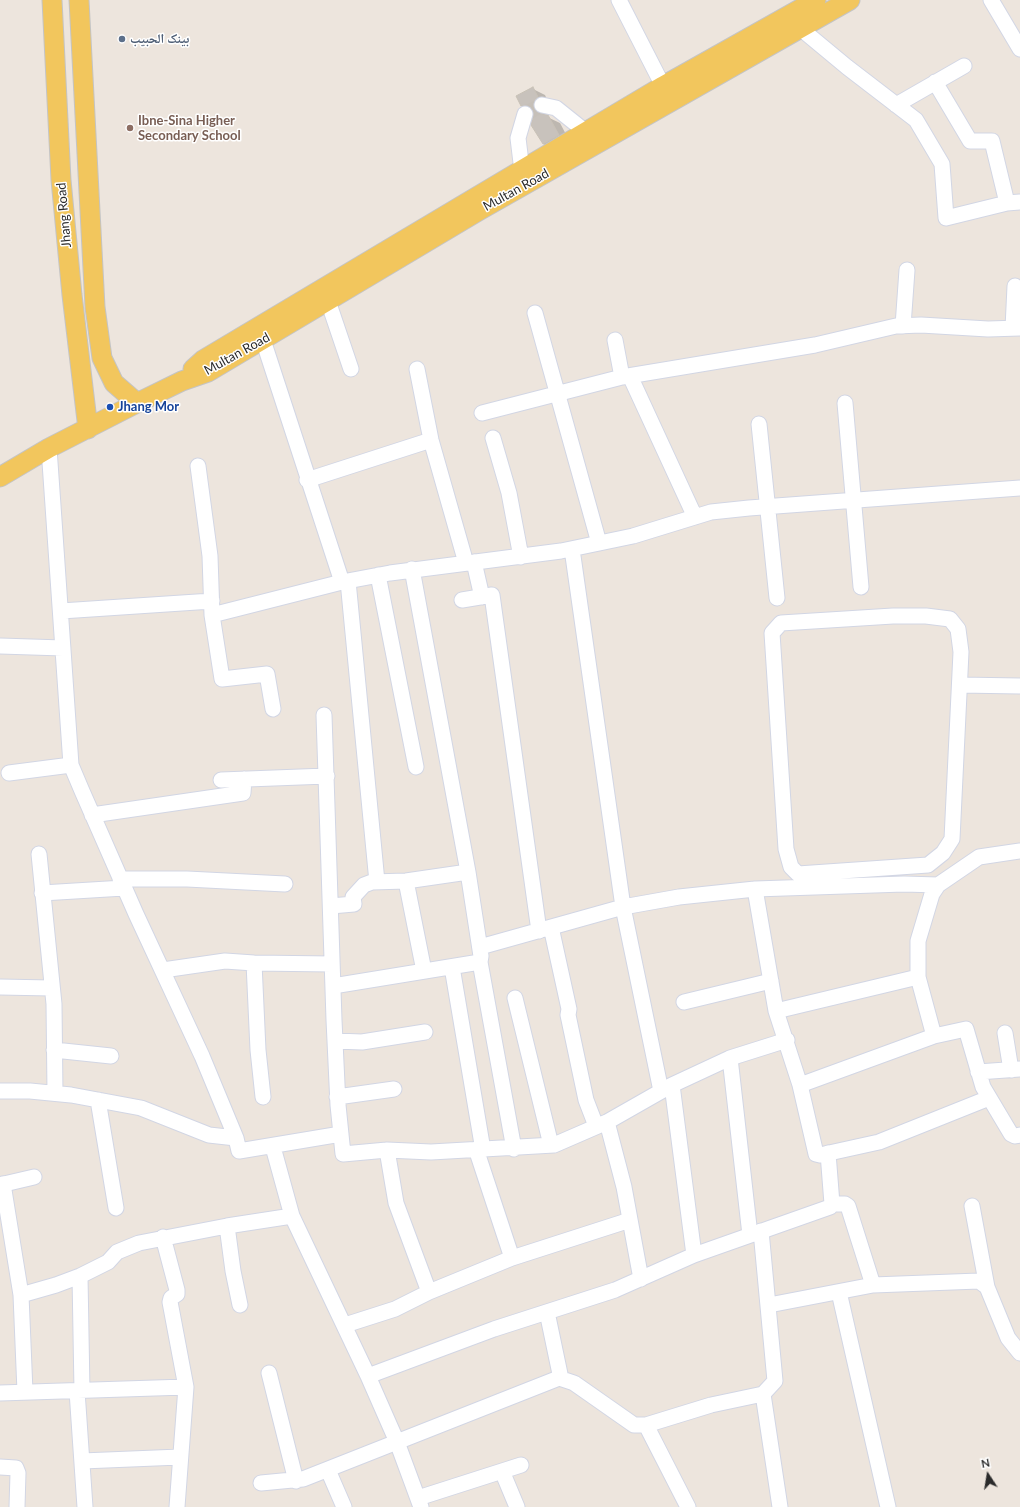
<!DOCTYPE html>
<meta charset="utf-8">
<style>
body{margin:0}
#map{position:relative;width:1020px;height:1507px;overflow:hidden;background:#ede5dd;font-family:Lato,sans-serif}
canvas{display:block}
.north{position:absolute;left:968px;top:1455px;width:40px;height:40px;-webkit-text-stroke:3px #fff;paint-order:stroke;rotate:348deg;font-size:11px;font-weight:700;line-height:16px;text-align:center;color:#2b2b2b}
.north::after{content:'';display:block;margin:auto;width:14px;height:18px;background:#2b2b2b;clip-path:polygon(50% 0,100% 100%,50% 72%,0 100%)}
</style>
<div id="map">
<canvas width="1020" height="1507"></canvas>
<div class="north">N</div>
</div>
<script>
const ctx = document.querySelector('canvas').getContext('2d');
ctx.lineJoin = 'round';
function fill(path, color) { ctx.fillStyle = color; ctx.fill(path, 'evenodd'); }
const toPath = rows => new Path2D(rows.map(r => 'M' + r).join(''));
function strokePath(path, color, width, dash) { ctx.strokeStyle = color; ctx.lineWidth = width; ctx.lineCap = dash ? 'butt' : 'round'; ctx.setLineDash(dash || []); ctx.stroke(path); }
function write(font, color, halo, rows, align = 'center') {
  ctx.font = font + ' Lato,"Noto Naskh Arabic",sans-serif'; ctx.lineWidth = 3; ctx.setLineDash([]); ctx.textBaseline = 'middle'; ctx.strokeStyle = halo; ctx.fillStyle = color; for (const [text, x, y, turn = 0] of rows) {
    ctx.save(); ctx.translate(x, y); ctx.rotate((+turn || 0) * Math.PI / 180); ctx.textAlign = isNaN(turn) ? turn : align; if (halo) ctx.strokeText(text, 0, 0); ctx.fillText(text, 0, 0); ctx.restore();
  }
}
fill(toPath([
 [533,89,545,95,549,104,545,110,545,116,560,123,570,142,555,151,543,144,534,113,522,106]
]), '#0003');
const building = toPath([
 [533,87,538,97,533,103,534,108,536,112,548,115,559,135,543,144,531,125,534,112,528,106,521,106,516,96,533,87]
]);
fill(building, '#c8c2bc');
strokePath(building, '#c8c1b6', 1);
strokePath(toPath([
 [525,114,542,105]
]), '#c6c0b9', 15, [15, 8]);
const minor = toPath([
 [619,0,663,86],
 [991,0,1020,49],
 [800,28,847,67,916,120,942,164,946,218,1007,203,1020,202],
 [935,82,970,141,992,141,1007,203],
 [542,105,556,108,586,132],
 [896,105,964,66],
 [522,171,518,138,525,114],
 [328,301,351,369],
 [535,313,599,543],
 [903,326,907,270],
 [1013,328,1015,286],
 [263,340,342,582],
 [615,340,622,377],
 [417,369,431,440,466,563],
 [630,376,695,517],
 [845,403,861,587],
 [482,413,622,377,815,345,896,326,921,325,988,329,1020,328],
 [759,424,777,598],
 [493,438,509,493,521,557],
 [49,448,71,765,82,791,136,914,202,1056,236,1138,239,1151,341,1134],
 [198,466,210,556,212,615,222,679,267,674,273,709],
 [307,480,431,440],
 [572,549,623,907,661,1091],
 [474,562,482,597],
 [412,569,468,872,481,956,480,962,514,1149],
 [378,575,416,767],
 [348,581,377,882],
 [462,600,492,595,539,931],
 [61,611,212,601],
 [212,615,342,582,390,573,561,551,633,536,711,512,749,508,1020,488],
 [893,616,926,616,950,619,958,629,961,652,952,839,943,853,928,865,798,874,791,867,786,849,772,633,781,623,893,616],
 [0,646,63,648],
 [960,685,1020,686],
 [324,715,334,1020,338,1105,343,1154,387,1150,431,1152,554,1145,607,1122,672,1085,730,1058,787,1040],
 [9,773,71,765],
 [221,780,327,776],
 [92,815,243,793,244,779],
 [39,854,54,1004,55,1093],
 [120,879,187,879,285,884],
 [406,881,424,971],
 [755,889,776,1011,800,1085,816,1154,820,1155,879,1142,989,1098],
 [42,893,124,888],
 [331,906,354,904,353,897,364,885,372,882,406,881,468,872],
 [551,927,569,1009,568,1015,586,1100,596,1126],
 [480,947,623,907,679,897,755,889,904,884,938,885,979,857,1020,851],
 [254,963,258,1050,263,1097],
 [452,967,483,1150],
 [163,970,225,961,254,963,332,964],
 [333,986,480,962],
 [0,987,51,988],
 [515,998,551,1145],
 [684,1002,771,981],
 [776,1011,918,977],
 [1005,1033,1011,1070],
 [934,1036,918,977,918,941,932,894,938,885],
 [335,1041,362,1042,425,1032],
 [54,1050,111,1056],
 [730,1058,750,1235],
 [978,1072,1020,1069],
 [672,1085,694,1255],
 [800,1085,934,1036,966,1029,983,1087,1011,1134,1015,1136,1020,1135],
 [0,1091,30,1091,71,1095,141,1108,209,1135,236,1138],
 [337,1097,394,1089],
 [98,1100,116,1208],
 [607,1122,624,1187,641,1279],
 [273,1147,292,1216,368,1376,397,1442,421,1507],
 [476,1149,512,1258],
 [387,1150,396,1203,429,1292],
 [3,1184,21,1295,25,1392],
 [0,1185,34,1177],
 [832,1204,845,1204,848,1206,873,1285],
 [972,1206,987,1287],
 [227,1226,233,1271,240,1305],
 [163,1237,177,1290,177,1294,171,1298,170,1302,186,1387,177,1507],
 [80,1276,82,1391],
 [839,1292,888,1507],
 [21,1295,56,1285,80,1276,108,1262,117,1252,139,1243,227,1226,292,1216],
 [769,1305,873,1285,979,1281,987,1287,1008,1338,1020,1353],
 [345,1325,395,1309,429,1292,512,1258,630,1220],
 [269,1373,296,1481],
 [368,1376,494,1329,615,1290,694,1255,830,1207,832,1204,828,1153],
 [559,1378,574,1383,634,1425,646,1425,711,1405,763,1394,775,1381,761,1231],
 [77,1391,85,1507],
 [0,1393,186,1387],
 [763,1394,780,1507],
 [646,1425,688,1507],
 [82,1461,180,1457],
 [0,1467,16,1468,18,1473,17,1507],
 [328,1470,344,1507],
 [502,1471,517,1507],
 [261,1483,303,1479,559,1378,560,1374,547,1312],
 [418,1498,521,1465]
]);
const major = toPath([
 [52,0,61,180,72,295,88,429],
 [79,0,95,307,102,358,114,383,137,403],
 [193,369,203,360,473,199,663,86,816,0],
 [0,477,49,448,137,403,182,381,208,372,480,210,850,0]
]);
strokePath(minor, '#d2d6e4', 17);
strokePath(major, '#c4c4c4', 21);
strokePath(minor, '#fff', 15);
strokePath(major, '#f2c65d', 19);
for (const [x, y, r, color] of [
 [122,39,4,"#5c6f8a"],
 [130,128,4,"#8d6e63"],
 [110,407,4,"#1a4fb4"]
]) { const dot = new Path2D(); dot.arc(x, y, r, 0, 2 * Math.PI); ctx.fillStyle = color; ctx.fill(dot); strokePath(dot, '#fff', 1.5); }
write('bold 13px', '#4e5e75', '#fff', [
 ["بينک الحبيب",130,39]
], 'left');
write('bold 13px', '#785e54', '#fff', [
 ["Ibne-Sina Higher",138,121],
 ["Secondary School",138,136]
], 'left');
write('13px', '#2b2b2b', '#fff', [
 ["Multan Road",516,190,-29],
 ["Jhang Road",64,215,-95],
 ["Multan Road",237,354,-29]
]);
write('bold 13px', '#164399', '#fff', [
 ["Jhang Mor",118,407]
], 'left');
</script>
